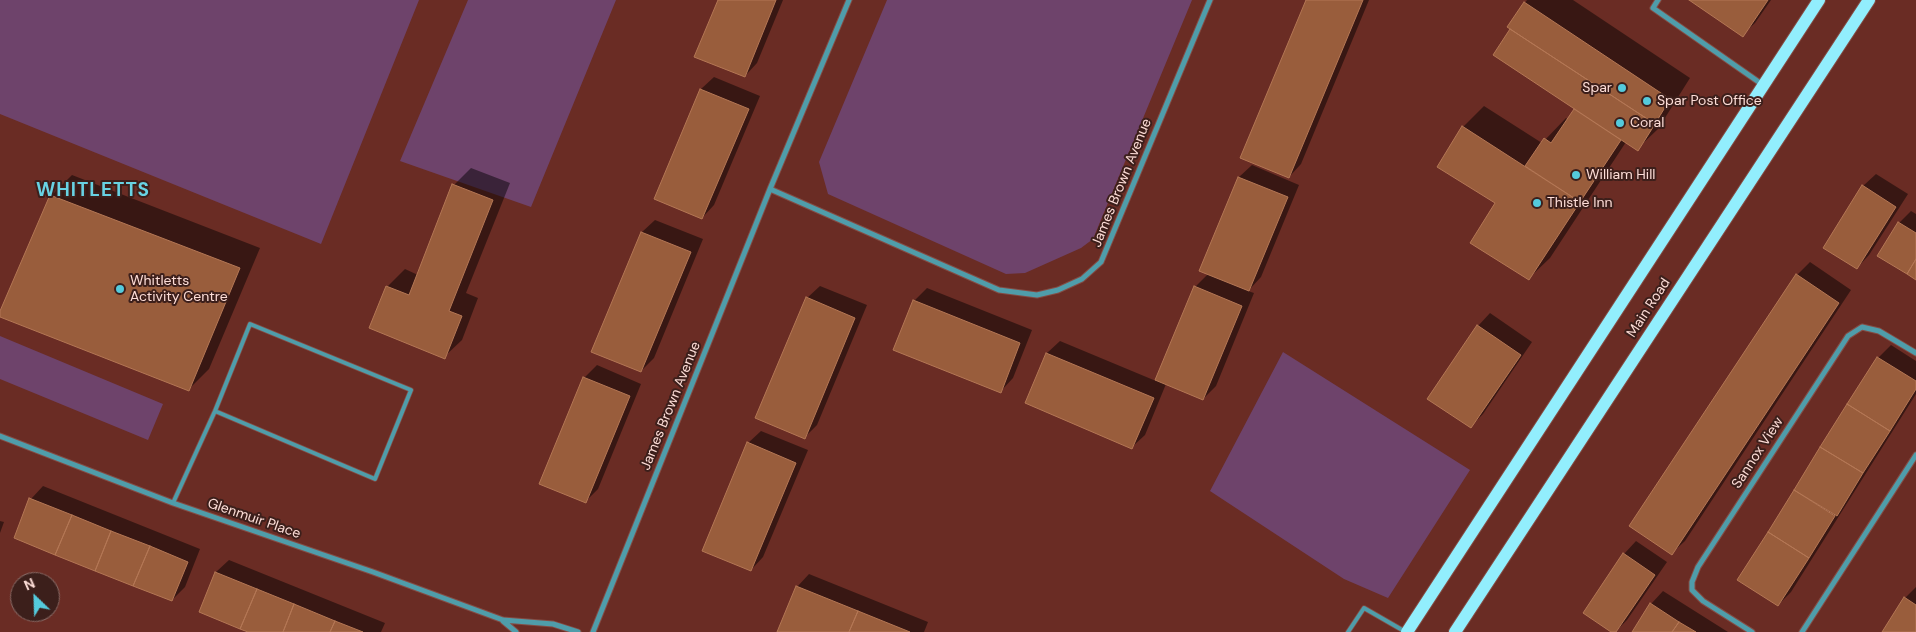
<!DOCTYPE html>
<style>
body{margin:0}
#map{position:relative;width:1916px;height:632px;overflow:hidden;background:#6a2c24;font-family:"DM Sans",sans-serif}
canvas{display:block}
.north{position:absolute;left:10px;top:572px;width:50px;height:50px;box-sizing:border-box;background:#3c1f1b;border:1px solid #896b66;border-radius:50%;rotate:336deg;font-size:14px;font-weight:700;line-height:20px;text-align:center;color:#fdddd7}
.north::after{content:'';display:block;margin:auto;width:18px;height:22px;background:#54cadc;clip-path:polygon(50% 0,100% 100%,50% 72%,0 100%)}
</style>
<div id="map">
<canvas width="1916" height="632"></canvas>
<div class="north">N</div>
</div>
<script>
const ctx = document.querySelector('canvas').getContext('2d');
ctx.lineJoin = 'round';
function fill(path, color) { ctx.fillStyle = color; ctx.fill(path, 'evenodd'); }
const toPath = rows => new Path2D(rows.map(r => 'M' + r).join(''));
function strokePath(path, color, width, dash) { ctx.strokeStyle = color; ctx.lineWidth = width; ctx.lineCap = dash ? 'butt' : 'round'; ctx.setLineDash(dash || []); ctx.stroke(path); }
function write(font, color, halo, rows, align = 'center') {
  ctx.font = font + ' "DM Sans",sans-serif'; ctx.lineWidth = 4; ctx.setLineDash([]); ctx.textBaseline = 'middle'; ctx.strokeStyle = halo; ctx.fillStyle = color; for (const [text, x, y, turn = 0] of rows) {
    ctx.save(); ctx.translate(x, y); ctx.rotate((+turn || 0) * Math.PI / 180); ctx.textAlign = isNaN(turn) ? turn : align; if (halo) ctx.strokeText(text, 0, 0); ctx.fillText(text, 0, 0); ctx.restore();
  }
}
fill(toPath([
 [0,0,419,0,321,244,0,114],
 [468,0,616,0,531,207,400,161],
 [887,0,1192,0,1093,239,1081,248,1025,273,1006,274,828,194,819,162],
 [0,336,163,404,148,440,0,379],
 [1283,352,1470,470,1388,598,1344,579,1210,491]
]), '#6e436b');
fill(toPath([
 [719,0,783,0,757,63,745,76],
 [1307,0,1369,0,1301,164,1289,177],
 [1527,0,1573,0,1690,78,1658,129,1637,149,1626,142,1550,258,1529,278,1463,127,1484,106,1542,143,1566,118,1568,120,1575,108,1494,55,1512,29,1508,27],
 [1692,0,1771,0,1755,23,1742,35],
 [714,77,760,96,714,205,702,218,656,198,701,89],
 [1252,165,1299,185,1261,277,1248,291,1254,293,1216,386,1203,399,1166,384,1145,435,1132,447,1026,402,1047,353,1060,341,1156,381,1195,287,1209,273,1201,270,1239,177],
 [471,168,510,183,466,293,478,298,462,340,444,357,387,287,405,269,418,275,454,185],
 [1876,174,1908,194,1869,255,1857,268,1863,186],
 [72,175,260,248,209,369,188,390,0,316,51,196],
 [1911,211,1916,214,1916,278,1899,223],
 [655,220,703,239,654,358,641,371,593,351,642,232],
 [1810,262,1851,290,1685,541,1672,553,1797,275],
 [820,286,867,305,817,425,804,438,807,298],
 [927,288,1032,330,1013,378,1001,391,914,301],
 [1490,313,1532,342,1483,414,1470,427,1478,326],
 [1891,345,1916,361,1916,394,1791,592,1778,605,1739,580,1878,358],
 [597,365,641,384,598,489,585,502,584,378],
 [761,431,808,450,763,557,751,570,748,443],
 [43,486,200,549,185,587,172,600,31,499],
 [0,521,4,522,0,533],
 [1636,541,1667,562,1627,620,1615,632,1613,632,1584,612,1624,554],
 [229,560,385,623,381,632,252,632,200,611,216,572],
 [809,574,928,622,924,632,778,632,797,587],
 [1916,587,1916,632,1883,632,1905,598],
 [1663,591,1728,632,1633,632,1651,604]
]), '#0007');
const building = toPath([
 [718,0,776,0,745,77,694,57,718,0],
 [1306,0,1363,0,1289,178,1240,158,1306,0],
 [1689,0,1768,0,1743,37,1689,0],
 [1524,2,1670,99,1655,124,1507,27,1524,2],
 [1510,29,1655,124,1638,151,1493,55,1510,29],
 [700,89,749,109,702,219,654,199,700,89],
 [1574,109,1621,140,1580,202,1525,166,1544,138,1551,143,1574,109],
 [1462,126,1580,202,1529,280,1470,243,1495,203,1437,167,1462,126],
 [1238,177,1288,197,1249,291,1199,271,1238,177],
 [452,184,493,200,449,311,462,316,445,359,369,328,386,286,409,295,452,184],
 [1862,185,1896,207,1857,269,1823,248,1862,185],
 [50,195,240,268,189,391,0,317,0,311,50,195],
 [1898,222,1916,233,1916,259,1907,274,1877,256,1898,222],
 [641,232,691,252,641,372,591,352,641,232],
 [1916,259,1916,280,1907,274,1916,259],
 [1796,274,1839,303,1672,555,1629,526,1796,274],
 [1194,286,1242,306,1203,400,1155,380,1194,286],
 [806,297,855,318,805,439,755,418,806,297],
 [913,300,1020,343,1001,393,893,350,913,300],
 [1477,325,1521,355,1471,428,1427,399,1477,325],
 [1046,353,1154,398,1132,449,1025,403,1046,353],
 [1877,357,1916,381,1916,389,1890,431,1847,404,1877,357],
 [583,377,630,396,586,503,539,484,583,377],
 [1847,404,1890,431,1863,473,1820,447,1847,404],
 [747,442,796,463,751,571,702,551,747,442],
 [1820,447,1863,473,1837,516,1794,490,1820,447],
 [1794,490,1835,516,1809,558,1768,532,1794,490],
 [29,498,72,515,55,555,14,538,29,498],
 [72,515,111,531,95,571,55,555,72,515],
 [111,531,150,546,133,586,95,571,111,531],
 [1768,532,1809,558,1778,606,1737,580,1768,532],
 [150,546,188,562,172,601,133,586,150,546],
 [1623,553,1655,575,1616,632,1611,632,1583,613,1623,553],
 [215,572,257,589,240,629,199,612,215,572],
 [796,586,858,611,849,632,777,632,796,586],
 [257,589,294,604,283,632,248,632,240,629,257,589],
 [1904,597,1916,605,1916,632,1882,632,1904,597],
 [1650,603,1679,622,1672,632,1632,632,1650,603],
 [294,604,335,621,330,632,283,632,294,604],
 [858,611,910,632,849,632,858,611],
 [335,621,363,632,330,632,335,621],
 [1679,622,1696,632,1672,632,1679,622]
]);
fill(building, '#995d3c');
strokePath(building, '#b47755', 1);
const service = toPath([
 [173,503,215,411,250,324,411,390,375,479,215,411],
 [1348,632,1364,608,1404,631]
]);
const minor = toPath([
 [1658,0,1653,8,1763,85],
 [770,189,999,290,1037,295,1058,290,1082,279,1101,262,1210,0],
 [0,436,173,503,373,572,503,620,553,624,578,632],
 [503,621,516,632],
 [593,632,770,189,849,0],
 [1752,632,1703,601,1692,590,1692,582,1698,567,1848,336,1862,327,1879,331,1916,353],
 [1802,632,1916,455]
]);
const primary = toPath([
 [1407,632,1819,0],
 [1455,632,1869,0]
]);
strokePath(service, '#844c44', 5.5);
strokePath(minor, '#844c44', 7);
strokePath(primary, '#844c44', 14);
strokePath(service, '#4f9daa', 4);
strokePath(minor, '#4f9daa', 5);
strokePath(primary, '#92eefd', 12);
for (const [x, y, r, color] of [
 [1622,88,5,"#54cadc"],
 [1647,101,5,"#54cadc"],
 [1620,123,5,"#54cadc"],
 [1576,175,5,"#54cadc"],
 [1537,203,5,"#54cadc"],
 [120,289,5,"#54cadc"]
]) { const dot = new Path2D(); dot.arc(x, y, r, 0, 2 * Math.PI); ctx.fillStyle = color; ctx.fill(dot); strokePath(dot, '#3c1f1b', 2); }
write('14px', '#fdddd7', '#3c1f1b', [
 ["Spar",1612,88,"right"],
 ["Spar Post Office",1657,101],
 ["Coral",1630,123],
 ["William Hill",1586,175],
 ["Thistle Inn",1547,203],
 ["Whitletts",130,281],
 ["Activity Centre",130,297]
], 'left');
write('14px', '#fdddd7', '#3c1f1b', [
 ["James Brown Avenue",1122,183,-68],
 ["Main Road",1649,308,-57],
 ["James Brown Avenue",671,406,-68],
 ["Sannox View",1758,453,-57],
 ["Glenmuir Place",254,519,19]
]);
ctx.letterSpacing = '1px';
write('bold 19px', '#68d2e3', '#3c1f1b', [
 ["WHITLETTS",93,191]
]);
ctx.letterSpacing = '0px';
</script>
